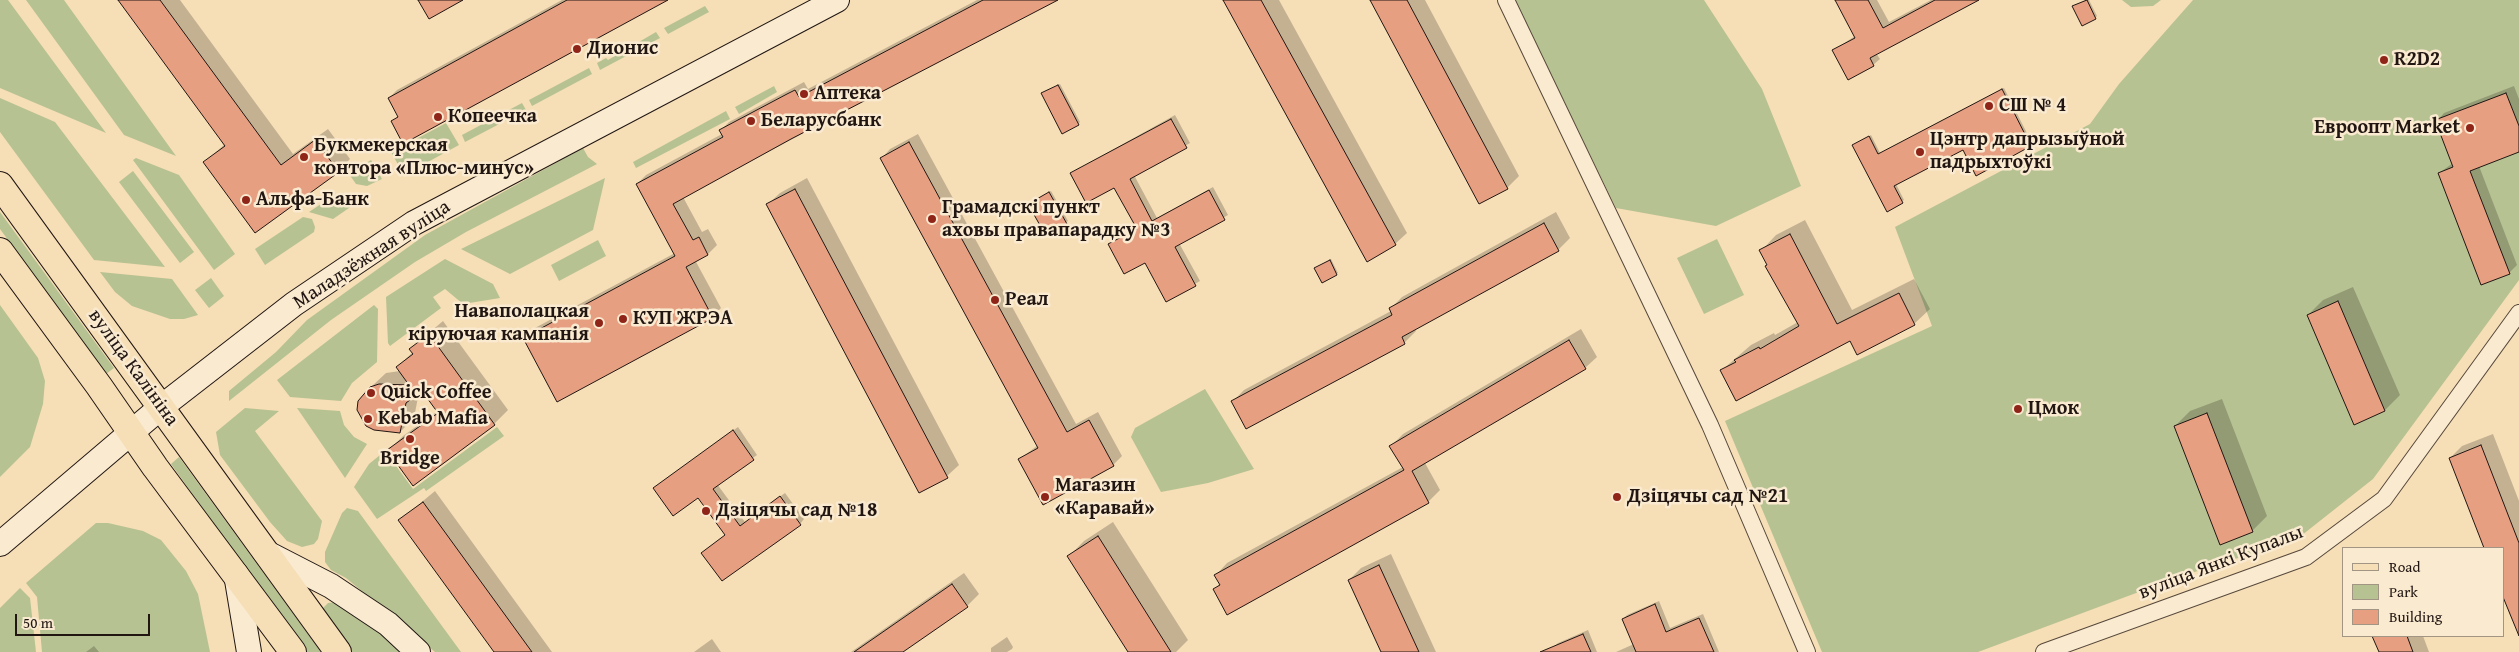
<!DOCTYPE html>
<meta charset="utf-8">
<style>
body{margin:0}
#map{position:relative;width:2519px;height:652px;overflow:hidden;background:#f6deb6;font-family:"Gentium Book Plus",serif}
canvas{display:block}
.legend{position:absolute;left:2342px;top:547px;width:162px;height:90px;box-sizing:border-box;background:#f9ead0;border:1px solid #a39584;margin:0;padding:6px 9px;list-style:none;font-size:15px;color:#211612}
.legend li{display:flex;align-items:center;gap:10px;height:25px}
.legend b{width:25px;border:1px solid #a39584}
.scale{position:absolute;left:15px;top:614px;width:135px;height:22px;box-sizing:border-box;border:2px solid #211612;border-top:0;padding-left:6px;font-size:15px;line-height:18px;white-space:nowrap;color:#211612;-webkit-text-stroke:4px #f9ead0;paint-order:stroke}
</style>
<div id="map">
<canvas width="2519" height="652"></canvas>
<ul class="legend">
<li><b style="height:6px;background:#f6deb6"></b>Road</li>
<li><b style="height:14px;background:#b7c292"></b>Park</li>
<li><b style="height:14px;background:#e79f82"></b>Building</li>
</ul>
<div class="scale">50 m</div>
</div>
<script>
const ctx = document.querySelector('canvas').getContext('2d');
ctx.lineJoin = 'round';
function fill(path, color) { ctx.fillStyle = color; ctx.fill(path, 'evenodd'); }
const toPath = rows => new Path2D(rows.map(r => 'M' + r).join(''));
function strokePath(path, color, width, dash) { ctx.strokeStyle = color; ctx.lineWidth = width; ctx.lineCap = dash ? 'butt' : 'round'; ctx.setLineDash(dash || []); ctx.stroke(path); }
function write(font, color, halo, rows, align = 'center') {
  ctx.font = font + ' "Gentium Book Plus",serif'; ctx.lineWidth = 5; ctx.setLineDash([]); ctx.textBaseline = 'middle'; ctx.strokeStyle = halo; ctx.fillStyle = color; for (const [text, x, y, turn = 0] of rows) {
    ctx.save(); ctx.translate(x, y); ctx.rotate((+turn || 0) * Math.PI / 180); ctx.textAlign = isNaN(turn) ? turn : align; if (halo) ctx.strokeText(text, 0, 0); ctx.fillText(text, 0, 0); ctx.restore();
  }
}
fill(toPath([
 [0,0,8,0,106,133,0,88],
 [26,0,64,0,176,156,124,135],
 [1515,0,1704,0,1762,89,1801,186,1716,226,1616,208],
 [2122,0,2161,0,2153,6,2131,7],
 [2193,0,2519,0,2519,280,2373,479,2297,539,2179,577,1978,652,1822,652,1725,421,1932,326,1895,227,2090,124,2119,84],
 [705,6,709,12,668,34,664,28],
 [656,32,660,38,600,70,597,63,606,58,608,60],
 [589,68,592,74,532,106,529,100],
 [774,86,777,92,739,114,735,107],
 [0,98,55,122,165,267,94,260,0,132],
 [522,103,526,110,465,142,462,135],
 [726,111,730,119,636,168,633,162],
 [446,123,459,145,404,175,387,145,398,139,403,146],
 [583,148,588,157,597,164,466,232,415,262,331,320,229,401,229,391,276,352,307,320,425,235],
 [136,158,179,175,235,254,214,270,133,160],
 [371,160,382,179,367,186,356,184,349,174],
 [133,171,194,252,180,263,119,182],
 [605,178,593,230,510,274,461,249],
 [336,194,365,197,333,219,309,212],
 [0,212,114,368,106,374,0,229],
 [303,217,312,219,315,227,314,232,265,265,255,249],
 [1717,239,1744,295,1704,314,1677,258],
 [598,240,606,256,559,281,551,265],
 [445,259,493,284,500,298,463,304,445,289,433,297,441,308,390,346,388,343,386,297],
 [100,272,172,279,198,315,184,319,170,319,132,306,115,292],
 [211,278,224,296,209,308,195,290],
 [0,305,38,358,45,381,43,404,30,447,0,477],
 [374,305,378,309,377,362,352,383,341,401,290,397,277,380],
 [1205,389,1254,469,1208,483,1161,492,1131,437,1135,428],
 [245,408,279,411,255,431,322,521,318,539,314,544,302,547,287,541,270,522,220,455,216,432],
 [297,408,340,411,344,425,354,437,367,444,345,478],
 [497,427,504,436,426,491,424,488,377,519,354,487,369,464,385,451,413,489],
 [179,457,321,652,306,652,274,608,171,464],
 [347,508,358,511,461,652,435,652,346,578,331,570,325,562,325,552,342,513],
 [96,523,108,523,143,531,161,540,186,571,198,594,210,652,42,652,37,597,26,583],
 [20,588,30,598,36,652,0,652,0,608],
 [337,602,383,631,405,652,349,652,323,616,323,608,328,603]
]), '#b7c292');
fill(toPath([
 [119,0,180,0,293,154,328,129,350,159,338,171,205,162,225,144],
 [562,0,665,0,393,121,399,115,389,98,397,90],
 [977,0,1055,0,683,197,702,232,708,229,717,245,708,254,695,260,721,308,712,317,524,338,533,329,675,253,637,184,646,175,722,134,720,131,729,122,804,82,808,89],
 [1225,0,1279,0,1407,233,1395,244],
 [1371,0,1425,0,1519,176,1507,188],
 [1836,0,1877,0,1889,22,1931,0,1976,0,1876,53,1880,59,1873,65,1834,50,1855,36],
 [2085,0,2089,0,2097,16,2095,18,2075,5],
 [1060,84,1080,122,1078,124,1044,92],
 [2514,86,2519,99,2519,150,2479,166,2517,265,2509,273,2439,173,2453,163,2437,121,2444,113],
 [2004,88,2032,143,1977,174,1963,148,1896,184,1904,200,1887,210,1855,144,1871,135,1880,153],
 [1175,115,1190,143,1134,175,1157,218,1213,187,1228,215,1179,243,1200,281,1167,300,1146,261,1110,245,1137,228,1115,186,1071,173],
 [918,134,1076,424,1098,412,1122,456,1113,465,1020,459,1038,445,882,158,890,149],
 [807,178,959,465,947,476,768,204,780,193],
 [1051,191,1068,221,1047,234,1031,203],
 [1556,212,1570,238,1558,250,1415,328,1416,331,1404,343,1233,401,1244,390,1391,311,1390,309,1402,297],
 [1805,220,1852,310,1914,279,1930,309,1914,324,1722,370,1751,345,1774,333,1775,335,1798,322,1761,251,1776,235],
 [1331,259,1338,273,1336,274,1315,268],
 [2353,287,2400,395,2385,410,2355,423,2308,315,2323,300],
 [443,321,508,410,494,424,414,484,389,450,403,436,438,411,422,390,419,392,414,418,400,432,366,425,359,410,371,387,386,373,400,371,397,367,413,352,410,349],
 [1581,329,1597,357,1585,368,1425,463,1440,490,1428,502,1215,589,1220,583,1216,575,1227,563,1403,467,1391,446,1403,434],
 [2222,399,2267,516,2252,531,2175,426,2190,411],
 [738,427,757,455,717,484,745,522,785,493,804,519,800,524,703,553,726,535,699,497,655,488],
 [2493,434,2519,501,2519,635,2503,593,2503,548,2485,548,2450,458,2462,446],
 [435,491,552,652,496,652,400,520],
 [1113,522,1188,640,1176,652,1130,652,1069,556,1084,541],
 [1391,554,1436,652,1382,652,1349,580,1361,568],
 [964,573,979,594,967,606,901,652,851,652],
 [1659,601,1670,628,1703,614,1719,652,1616,652,1634,644,1623,619,1627,615],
 [1588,630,1597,652,1556,652,1553,647,1558,643],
 [2374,636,2423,636,2429,652,2380,652],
 [1007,637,1013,647,1012,649,1007,652,991,652,991,648],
 [712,639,721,652,694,652],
 [94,646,99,652,86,652]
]), '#0003');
const building = toPath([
 [118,0,160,0,281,165,315,140,339,172,255,233,203,162,225,146,118,0],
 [418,0,463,0,429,19,418,0],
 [567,0,668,0,403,144,391,121,398,117,388,98,567,0],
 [983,0,1058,0,791,139,673,204,693,240,699,237,708,255,686,267,713,318,557,402,523,338,675,256,636,184,723,137,719,130,787,94,795,90,799,97,983,0],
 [1223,0,1261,0,1396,245,1367,262,1223,0],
 [1370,0,1407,0,1508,189,1479,204,1370,0],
 [1835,0,1868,0,1883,28,1935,0,1979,0,1870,58,1874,66,1848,80,1832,50,1855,38,1835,0],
 [2087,0,2096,19,2082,26,2072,6,2087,0],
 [1058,85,1079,125,1062,134,1041,93,1058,85],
 [2002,89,2031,146,1976,176,1963,150,1894,186,1903,203,1887,212,1852,145,1869,136,1878,154,2002,89],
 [2506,93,2519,126,2519,152,2470,171,2510,274,2481,285,2438,173,2453,167,2435,120,2506,93],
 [1171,119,1187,148,1130,179,1152,221,1209,190,1225,220,1175,247,1196,286,1166,302,1145,263,1124,274,1108,244,1137,229,1114,188,1086,203,1070,173,1171,119],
 [909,142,1067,432,1089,420,1114,466,1043,505,1018,459,1038,448,880,158,909,142],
 [795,189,948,478,919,493,766,204,795,189],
 [1049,192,1067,224,1046,236,1028,204,1049,192],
 [1544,223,1559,251,1402,337,1405,344,1246,429,1231,401,1392,315,1389,308,1544,223],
 [1790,234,1837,324,1899,293,1915,325,1857,355,1850,341,1736,401,1720,370,1736,362,1734,360,1759,347,1760,349,1799,326,1765,266,1767,265,1759,250,1790,234],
 [1330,260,1337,275,1322,283,1314,268,1330,260],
 [2338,301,2385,411,2354,425,2307,315,2338,301],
 [429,334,495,425,413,486,387,450,438,413,422,391,406,403,400,433,374,430,366,426,357,410,358,401,370,387,379,384,409,385,396,367,413,354,409,349,429,334],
 [1569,340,1586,369,1412,471,1429,503,1227,615,1213,589,1220,585,1214,575,1404,470,1389,446,1569,340],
 [2207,413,2253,532,2220,545,2174,426,2207,413],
 [733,430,754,460,713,489,740,526,780,496,801,525,722,581,701,553,725,535,698,498,673,516,653,488,733,430],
 [2481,445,2519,543,2519,636,2503,597,2503,548,2484,548,2449,458,2481,445],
 [423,502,532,652,494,652,398,520,423,502],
 [1098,536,1171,652,1128,652,1067,556,1098,536],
 [1379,565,1419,652,1381,652,1348,580,1379,565],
 [952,584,968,607,903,652,854,652,952,584],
 [1655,604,1666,632,1699,618,1714,652,1636,652,1622,619,1655,604],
 [1583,634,1591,652,1540,652,1583,634],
 [2372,636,2407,636,2413,652,2379,652,2372,636]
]);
fill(building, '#e79f82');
strokePath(building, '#211612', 1);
const street = toPath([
 [1506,0,1710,425,1807,652],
 [2044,652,2306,557,2384,499,2519,313]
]);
const secondary = toPath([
 [0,544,160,408,294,304,414,223,837,0],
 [265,552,331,586,388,624,418,652],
 [236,574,249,652]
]);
const primary = toPath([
 [0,185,338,652],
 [0,251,99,386,155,467,293,652]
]);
strokePath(street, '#56483b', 18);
strokePath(secondary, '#211612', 26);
strokePath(primary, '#211612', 28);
strokePath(street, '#f9ead0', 16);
strokePath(secondary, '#f9ead0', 24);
strokePath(primary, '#f6deb6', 26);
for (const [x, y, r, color] of [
 [577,49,5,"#8f2418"],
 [2384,60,5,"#8f2418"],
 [804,94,5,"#8f2418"],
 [1989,106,5,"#8f2418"],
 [438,117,5,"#8f2418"],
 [751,121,5,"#8f2418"],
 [2470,128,5,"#8f2418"],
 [1920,152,5,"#8f2418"],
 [304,157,5,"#8f2418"],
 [246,200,5,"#8f2418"],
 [932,219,5,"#8f2418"],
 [995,300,5,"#8f2418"],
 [623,319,5,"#8f2418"],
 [599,323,5,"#8f2418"],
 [371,393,5,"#8f2418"],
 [2018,409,5,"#8f2418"],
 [368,419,5,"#8f2418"],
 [410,439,5,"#8f2418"],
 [1045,497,5,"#8f2418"],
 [1617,497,5,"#8f2418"],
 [706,511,5,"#8f2418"]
]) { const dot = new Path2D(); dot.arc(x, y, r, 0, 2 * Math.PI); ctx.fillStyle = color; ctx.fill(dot); strokePath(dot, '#f9ead0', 2); }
write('bold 20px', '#211612', '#f9ead0', [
 ["Дионис",587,49],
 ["R2D2",2394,60],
 ["Аптека",814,94],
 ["СШ № 4",1999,106],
 ["Копеечка",448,117],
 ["Беларусбанк",761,121],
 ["Евроопт Market",2460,128,"right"],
 ["Цэнтр дапрызыўной",1930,140],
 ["падрыхтоўкі",1930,163],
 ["Букмекерская",314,146],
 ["контора «Плюс-минус»",314,169],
 ["Альфа-Банк",256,200],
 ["Грамадскі пункт",942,208],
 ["аховы правапарадку №3",942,231],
 ["Реал",1005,300],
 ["Наваполацкая",589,312,"right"],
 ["кіруючая кампанія",589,335,"right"],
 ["КУП ЖРЭА",633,319],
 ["Quick Coffee",381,393],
 ["Цмок",2028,409],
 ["Kebab Mafia",378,419],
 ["Bridge",410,459,"center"],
 ["Магазин",1055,486],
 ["«Каравай»",1055,509],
 ["Дзіцячы сад №21",1627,497],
 ["Дзіцячы сад №18",716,511]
], 'left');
write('20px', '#211612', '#f9ead0', [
 ["Маладзёжная вуліца",372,255,-33],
 ["вуліца Калініна",133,368,54],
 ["вуліца Янкі Купалы",2221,563,-21]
]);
</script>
